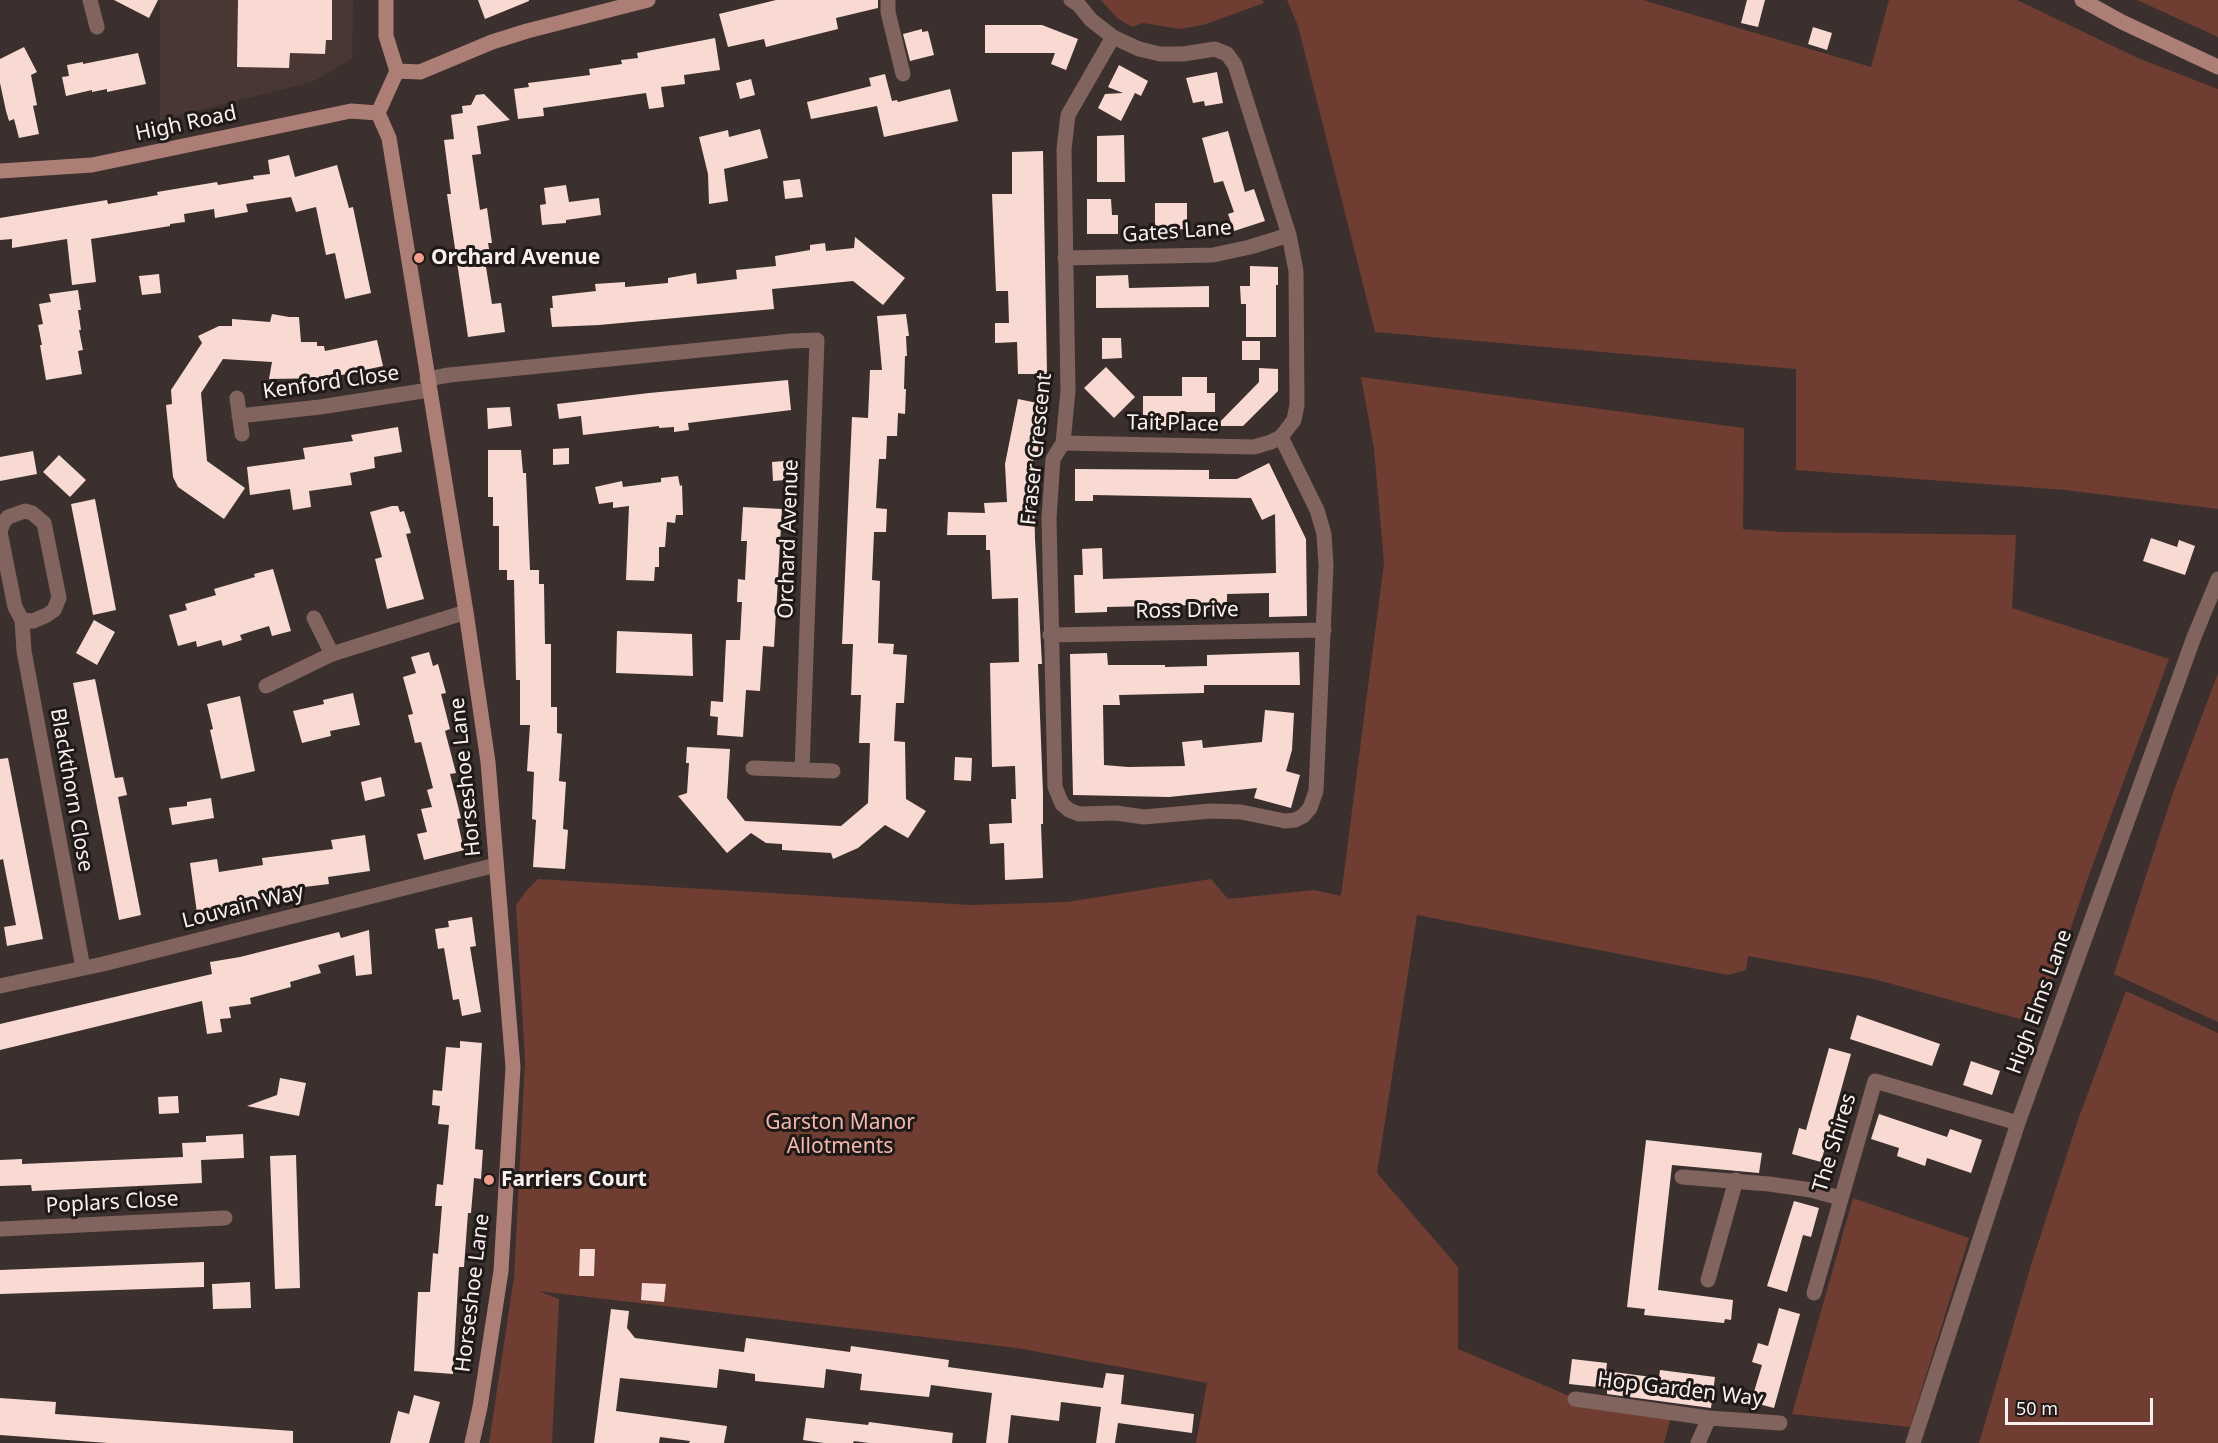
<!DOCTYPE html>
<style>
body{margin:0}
#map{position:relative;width:2218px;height:1443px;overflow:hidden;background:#3b302d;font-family:"Noto Sans",sans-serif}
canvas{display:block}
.scale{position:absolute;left:2005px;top:1398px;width:148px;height:27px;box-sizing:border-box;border:3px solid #f9f1ef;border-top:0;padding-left:8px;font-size:18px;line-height:21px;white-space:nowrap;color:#f9f1ef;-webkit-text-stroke:4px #1f1918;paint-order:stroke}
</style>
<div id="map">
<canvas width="2218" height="1443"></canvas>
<div class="scale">50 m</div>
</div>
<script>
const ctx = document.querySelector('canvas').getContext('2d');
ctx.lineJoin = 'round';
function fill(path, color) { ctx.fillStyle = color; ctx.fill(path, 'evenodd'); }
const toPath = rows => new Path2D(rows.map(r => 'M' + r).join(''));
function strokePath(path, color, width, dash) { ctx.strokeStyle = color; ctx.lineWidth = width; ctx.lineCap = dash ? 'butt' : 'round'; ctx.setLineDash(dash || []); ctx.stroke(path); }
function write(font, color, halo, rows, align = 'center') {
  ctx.font = font + ' "Noto Sans",sans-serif'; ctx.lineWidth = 6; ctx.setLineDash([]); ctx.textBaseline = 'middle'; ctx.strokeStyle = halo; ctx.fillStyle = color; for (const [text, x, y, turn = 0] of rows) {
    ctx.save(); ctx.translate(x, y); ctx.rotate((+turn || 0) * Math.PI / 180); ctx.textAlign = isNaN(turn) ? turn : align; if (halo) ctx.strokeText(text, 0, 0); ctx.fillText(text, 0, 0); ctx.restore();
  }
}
fill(toPath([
 [160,0,353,0,352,59,312,82,160,120]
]), '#493733');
fill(toPath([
 [1101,0,1262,0,1264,3,1203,25,1180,29,1143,23,1132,27,1117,18],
 [1287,0,1643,0,1871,67,1889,0,2017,0,2140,59,2218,89,2218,509,2065,490,1796,470,1796,369,1375,332,1298,26],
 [2137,0,2218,0,2218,37],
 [1361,377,1744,428,1743,529,1782,532,2016,535,2012,608,2169,659,2090,872,2038,1024,1874,979,1748,956,1746,970,1728,975,1417,915,1377,1173,1458,1267,1458,1349,1567,1395,1671,1417,1664,1443,1196,1443,1207,1383,1017,1348,538,1291,559,1299,552,1443,489,1443,514,1277,525,1061,516,905,528,889,538,879,970,905,1067,902,1211,879,1228,899,1314,890,1341,896,1384,563,1374,448],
 [2218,673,2218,1022,2114,974,2174,790],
 [2126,991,2218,1033,2218,1443,1979,1443,2032,1262,2079,1117],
 [1853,1198,1969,1238,1910,1427,1792,1414]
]), '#703d33');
fill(toPath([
 [114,0,158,0,149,18],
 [238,0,332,0,332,40,326,40,325,54,290,53,289,68,237,67],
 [478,0,529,0,529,1,485,19],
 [776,0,878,0,878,8,836,18,838,29,766,47,764,39,728,47,719,14],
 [1747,0,1765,0,1758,27,1741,23],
 [985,25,1042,25,1078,39,1066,70,1051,64,1055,53,985,53],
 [1813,27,1832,33,1827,50,1808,44],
 [922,29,922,32,928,31,934,55,910,61,903,34],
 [715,38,720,70,684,75,685,84,661,87,664,107,649,109,646,93,543,108,544,116,518,119,514,89,529,87,528,83,590,75,589,69,622,64,621,60,638,58,637,53],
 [24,47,37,72,31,75,37,105,33,106,39,134,19,138,14,119,9,121,6,111,0,83,0,59],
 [138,53,146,84,107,92,107,89,92,92,92,90,66,96,62,77,69,76,67,65,83,62,83,64],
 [1119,65,1148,81,1141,96,1135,93,1121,121,1098,108,1105,94,1123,93,1108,87],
 [1217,72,1223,103,1205,106,1204,101,1193,103,1186,78],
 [885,74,892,101,897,100,898,102,950,89,958,121,884,137,877,106,811,119,807,102,871,86,869,78],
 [751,79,755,95,740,99,736,83],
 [484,94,510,120,477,126,481,154,472,155,480,210,487,208,492,243,488,243,491,260,485,261,492,304,501,303,505,332,468,337,447,194,451,194,444,140,454,139,451,115,463,113,462,106,471,105,476,95],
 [760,129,768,158,724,169,728,201,709,204,708,174,699,137,728,130,729,137],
 [1228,131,1245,192,1254,189,1265,221,1234,231,1228,214,1234,212,1223,181,1214,183,1202,138],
 [1124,135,1125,182,1097,182,1097,136],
 [1043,151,1047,374,1018,374,1017,342,995,343,995,323,1009,323,1008,291,996,291,992,194,1012,194,1012,152],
 [289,155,295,177,337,165,349,208,353,207,371,293,345,299,335,253,326,255,316,207,296,212,291,197,246,204,248,212,215,218,214,209,184,214,185,222,170,224,170,226,91,239,96,282,72,285,67,239,12,248,12,239,0,240,0,218,107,200,108,204,158,195,157,192,217,182,218,185,254,179,253,176,270,174,268,160],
 [800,179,803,197,785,199,783,181],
 [566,185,569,202,599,198,601,215,566,220,566,223,542,225,540,205,546,204,544,188],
 [1087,199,1111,199,1112,215,1118,215,1118,234,1087,234],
 [1155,203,1187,203,1187,229,1155,230],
 [855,237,905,278,883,305,853,281,772,289,774,309,599,325,552,327,550,308,553,308,552,296,596,291,595,284,625,282,625,287,668,283,668,278,696,273,697,284,737,279,736,270,776,266,775,256,810,250,810,245,825,243,826,251,854,248],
 [1250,266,1278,267,1278,285,1276,285,1276,337,1246,337,1246,304,1241,304,1240,286,1250,286],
 [159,274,161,293,142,295,139,276],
 [1128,275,1129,288,1209,286,1209,307,1096,308,1096,276],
 [78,290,81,310,78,310,81,330,79,330,83,350,78,351,82,374,46,380,40,345,42,345,38,325,43,324,39,304,51,302,49,294],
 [272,314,289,317,299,317,301,342,317,342,317,346,324,346,325,351,377,340,383,366,328,378,269,379,272,362,223,359,201,393,207,461,245,488,224,519,178,487,173,477,166,405,172,404,171,390,202,343,198,336,219,326,232,326,232,319,270,322],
 [906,314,909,336,906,336,907,356,905,356,904,389,906,389,905,414,898,413,897,436,887,436,886,459,879,459,876,508,887,509,886,532,874,532,872,580,880,581,878,643,894,644,893,654,907,655,904,703,896,703,894,741,905,742,906,799,926,811,908,838,885,825,858,848,833,859,831,853,782,850,782,844,766,843,751,833,727,853,678,796,687,793,689,763,686,763,687,747,730,749,727,798,745,821,841,826,868,803,870,743,859,743,861,695,851,695,853,644,842,644,852,417,868,418,870,370,882,370,877,316],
 [1102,338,1121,338,1122,358,1102,359],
 [1242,341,1260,341,1260,360,1242,360],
 [1106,367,1135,397,1114,418,1084,388],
 [1259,368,1278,369,1278,391,1243,426,1216,426,1259,382],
 [1182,377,1207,377,1207,393,1215,393,1215,412,1183,412,1183,426,1156,426,1156,416,1143,415,1143,396,1182,396],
 [788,380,791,410,688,423,689,430,674,432,674,427,659,428,659,426,583,435,581,416,559,419,557,404,649,393],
 [1018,399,1047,405,1038,452,1033,451,1035,539,1042,664,1038,664,1043,793,1043,824,1041,824,1043,878,1005,880,1004,843,990,844,989,824,1012,823,1011,799,1016,799,1015,766,992,767,990,663,1019,662,1018,598,992,599,990,550,986,550,986,535,947,535,948,512,985,513,984,503,1007,502,1005,464],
 [510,407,512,426,488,429,487,408],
 [398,427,402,452,374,457,375,468,350,473,352,485,309,491,311,507,293,510,290,489,250,495,247,467,305,459,303,448,353,441,351,435],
 [569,448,569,464,553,465,553,449],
 [488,450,521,450,523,473,526,473,530,570,539,570,539,584,544,584,545,644,551,644,551,707,557,707,557,733,562,734,559,781,566,782,563,829,568,830,565,869,533,867,536,820,532,819,534,772,527,771,530,725,520,725,520,680,516,680,514,580,507,580,507,570,499,570,499,526,493,526,493,497,488,497],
 [33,451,37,474,0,481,0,457],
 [59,455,86,480,70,497,43,472],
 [797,460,798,479,773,481,772,462],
 [1269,463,1306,539,1307,616,1269,617,1269,593,1227,594,1227,610,1200,611,1200,605,1107,607,1107,612,1075,613,1074,575,1083,575,1082,549,1102,548,1103,579,1276,573,1275,514,1262,520,1251,498,1093,495,1093,501,1075,501,1075,469,1209,470,1209,479,1237,479],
 [678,476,680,486,682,485,683,515,676,515,675,523,667,522,665,547,659,547,659,567,655,567,654,581,626,580,629,506,613,508,613,502,599,504,595,487,622,481,623,487,661,482,661,478],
 [95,499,116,610,93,615,71,504],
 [392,506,398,506,400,512,404,511,411,533,406,534,424,599,387,609,375,559,382,557,370,512],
 [743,507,782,509,774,647,763,646,760,691,746,690,743,737,717,735,718,717,710,716,711,701,723,702,726,640,740,640,742,602,737,602,738,579,745,580,747,541,741,541],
 [2151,538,2177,547,2179,540,2195,546,2185,575,2143,561],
 [273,569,291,631,272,636,269,626,240,635,242,640,223,646,221,640,197,647,196,641,178,646,169,615,187,610,185,604,216,595,214,589,255,577,254,574],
 [94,620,115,632,97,665,76,653],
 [617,631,692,634,693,676,616,673],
 [429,652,433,666,438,664,446,693,441,694,450,729,445,731,456,773,450,774,461,818,457,819,464,850,424,860,417,834,427,832,421,809,432,807,427,790,433,788,421,742,415,743,408,715,413,714,403,677,416,673,411,657],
 [1299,652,1300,685,1204,685,1204,693,1119,695,1120,705,1103,705,1104,765,1128,767,1185,766,1182,742,1202,740,1203,748,1262,742,1265,710,1294,713,1292,750,1286,771,1300,775,1291,808,1254,798,1257,788,1169,797,1073,795,1070,654,1107,653,1108,665,1165,665,1165,667,1207,666,1207,655],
 [95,679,115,778,123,777,127,795,118,797,141,915,119,920,73,683],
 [353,693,360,725,330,731,331,736,302,743,293,711,324,704,323,700],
 [240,696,255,771,221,779,210,730,213,729,207,704],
 [955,757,972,758,971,781,954,780],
 [8,758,43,939,7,946,4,927,16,925,3,859,0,860,0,759],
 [381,777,385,796,365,801,361,782],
 [211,798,214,818,172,825,169,808,187,806,187,802],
 [365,835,370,871,328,877,329,884,296,888,297,893,223,905,224,909,197,913,190,863,217,859,219,872,263,865,262,858,333,849,331,840],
 [472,917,476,946,470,947,481,1012,462,1016,459,999,453,1000,444,948,438,949,435,929,449,927,448,921],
 [369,930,372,974,356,976,354,955,318,965,321,973,290,982,291,987,250,998,251,1004,229,1007,231,1018,220,1019,222,1032,207,1034,202,1001,0,1050,0,1024,212,974,210,962,240,957,339,932,341,938],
 [1857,1015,1940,1044,1932,1066,1850,1039],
 [460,1041,482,1043,475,1149,483,1150,481,1179,474,1178,471,1213,468,1213,464,1267,459,1267,453,1374,414,1371,418,1292,430,1292,433,1253,438,1254,442,1206,435,1206,437,1184,443,1185,449,1125,438,1124,440,1106,432,1105,433,1090,442,1091,446,1047,460,1048],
 [1829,1048,1851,1054,1821,1162,1792,1154,1799,1128,1806,1130],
 [1971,1061,2000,1071,1992,1095,1963,1085],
 [280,1078,306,1083,299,1116,247,1106,277,1095],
 [178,1096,179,1113,159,1114,158,1097],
 [1879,1114,1947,1137,1950,1129,1982,1140,1971,1173,1927,1158,1925,1166,1897,1156,1899,1148,1871,1139],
 [243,1134,244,1158,201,1160,202,1183,32,1191,31,1185,0,1186,0,1160,22,1159,22,1164,183,1157,182,1143,206,1142,206,1136],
 [1646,1140,1762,1153,1759,1173,1672,1165,1658,1290,1733,1300,1731,1320,1725,1319,1724,1323,1644,1315,1645,1309,1627,1307],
 [296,1155,300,1288,275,1289,270,1156],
 [1794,1201,1819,1208,1811,1237,1803,1235,1787,1292,1767,1286],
 [580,1249,595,1249,594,1276,579,1276],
 [204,1262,204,1287,0,1294,0,1270],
 [250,1282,251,1308,213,1309,212,1284],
 [642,1283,666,1284,664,1302,641,1300],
 [1779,1308,1800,1314,1774,1408,1751,1402,1762,1365,1752,1362,1758,1343,1768,1346],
 [611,1309,629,1311,627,1328,635,1338,688,1345,744,1352,746,1338,850,1352,851,1346,949,1360,948,1367,1103,1388,1106,1373,1124,1375,1121,1404,1194,1414,1192,1433,1118,1423,1115,1443,1096,1443,1101,1407,1061,1402,1059,1421,1011,1415,1008,1443,986,1443,992,1393,931,1385,929,1397,860,1390,862,1374,826,1369,824,1388,755,1381,755,1374,719,1369,717,1388,620,1378,616,1411,727,1426,724,1443,689,1443,690,1441,660,1437,659,1443,594,1443],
 [1572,1359,1607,1363,1606,1371,1659,1378,1660,1370,1715,1377,1711,1408,1607,1394,1607,1388,1569,1384],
 [414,1395,440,1402,429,1443,390,1443,398,1411,409,1414],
 [0,1398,56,1402,55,1414,293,1431,293,1443,108,1443,0,1435],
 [806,1418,868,1425,869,1422,953,1433,952,1443,869,1443,854,1441,853,1443,824,1443,803,1440]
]), '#f8dad3');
strokePath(toPath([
 [90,0,97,27],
 [888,0,888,12,903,74],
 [1113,37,1068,115,1064,149,1068,391,1063,443,1053,459,1049,518,1055,787,1062,804,1069,810,1079,814,1116,813,1144,817,1211,811,1241,812,1285,821,1295,820,1303,816,1310,808,1316,791,1326,566,1324,534,1317,510,1281,437],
 [1065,258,1213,255,1250,247,1289,235],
 [427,379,449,375,791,341,817,340,802,770],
 [237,398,242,434],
 [239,416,320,407,429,390],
 [1063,443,1254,447,1271,442,1281,437,1294,420,1297,405,1296,271,1289,235,1235,65,1227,54,1215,49,1183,54,1160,54,1139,49,1113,37,1091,20,1079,5,1071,0],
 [314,618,332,654],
 [22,620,33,621,47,615,54,610,59,598,44,523,32,513,25,511,8,517,3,523,0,532,15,607,22,620,24,651,83,968],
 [1050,635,1324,630],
 [266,686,332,654,466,612],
 [753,768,833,771],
 [0,986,103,964,496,865],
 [1682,1177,1769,1184,1811,1190,1840,1198],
 [0,1229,225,1218],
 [1708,1280,1736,1180],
 [1814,1293,1875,1081,2018,1123],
 [1575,1399,1709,1418,1780,1423],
 [1698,1443,1709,1418],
 [1913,1443,2018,1123,2194,637,2218,579]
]), '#81645e', 15);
strokePath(toPath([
 [2082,0,2122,22,2218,67],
 [397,71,420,72,492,42,527,31,648,0],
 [378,113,389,138,466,612,488,762,513,1067,501,1271,480,1407,472,1443],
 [378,113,397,71,386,36,386,0],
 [0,171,92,165,351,111,378,113]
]), '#ad7e75', 15);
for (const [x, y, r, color] of [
 [419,258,6,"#f49d8c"],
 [489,1180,6,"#f49d8c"]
]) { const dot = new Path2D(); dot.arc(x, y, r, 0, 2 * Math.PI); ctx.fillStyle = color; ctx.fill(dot); strokePath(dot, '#1f1918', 2); }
write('21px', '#f9f1ef', '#1f1918', [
 ["High Road",186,124,-12],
 ["Gates Lane",1177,232,-4],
 ["Kenford Close",331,383,-8],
 ["Tait Place",1173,424,1],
 ["Fraser Crescent",1037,449,-84],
 ["Orchard Avenue",789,539,-88],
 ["Ross Drive",1187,611,-1],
 ["Horseshoe Lane",466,777,-96],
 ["Blackthorn Close",71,790,80],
 ["Louvain Way",243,907,-14],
 ["High Elms Lane",2040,1002,-70],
 ["The Shires",1835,1143,-73],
 ["Poplars Close",112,1203,-3],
 ["Horseshoe Lane",473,1293,-83],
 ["Hop Garden Way",1680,1390,7]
]);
write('bold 21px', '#f9f1ef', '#1f1918', [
 ["Orchard Avenue",431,258],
 ["Farriers Court",501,1180]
], 'left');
write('21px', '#f3b8ab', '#1f1918', [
 ["Garston Manor",840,1123],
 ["Allotments",840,1147]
]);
</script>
